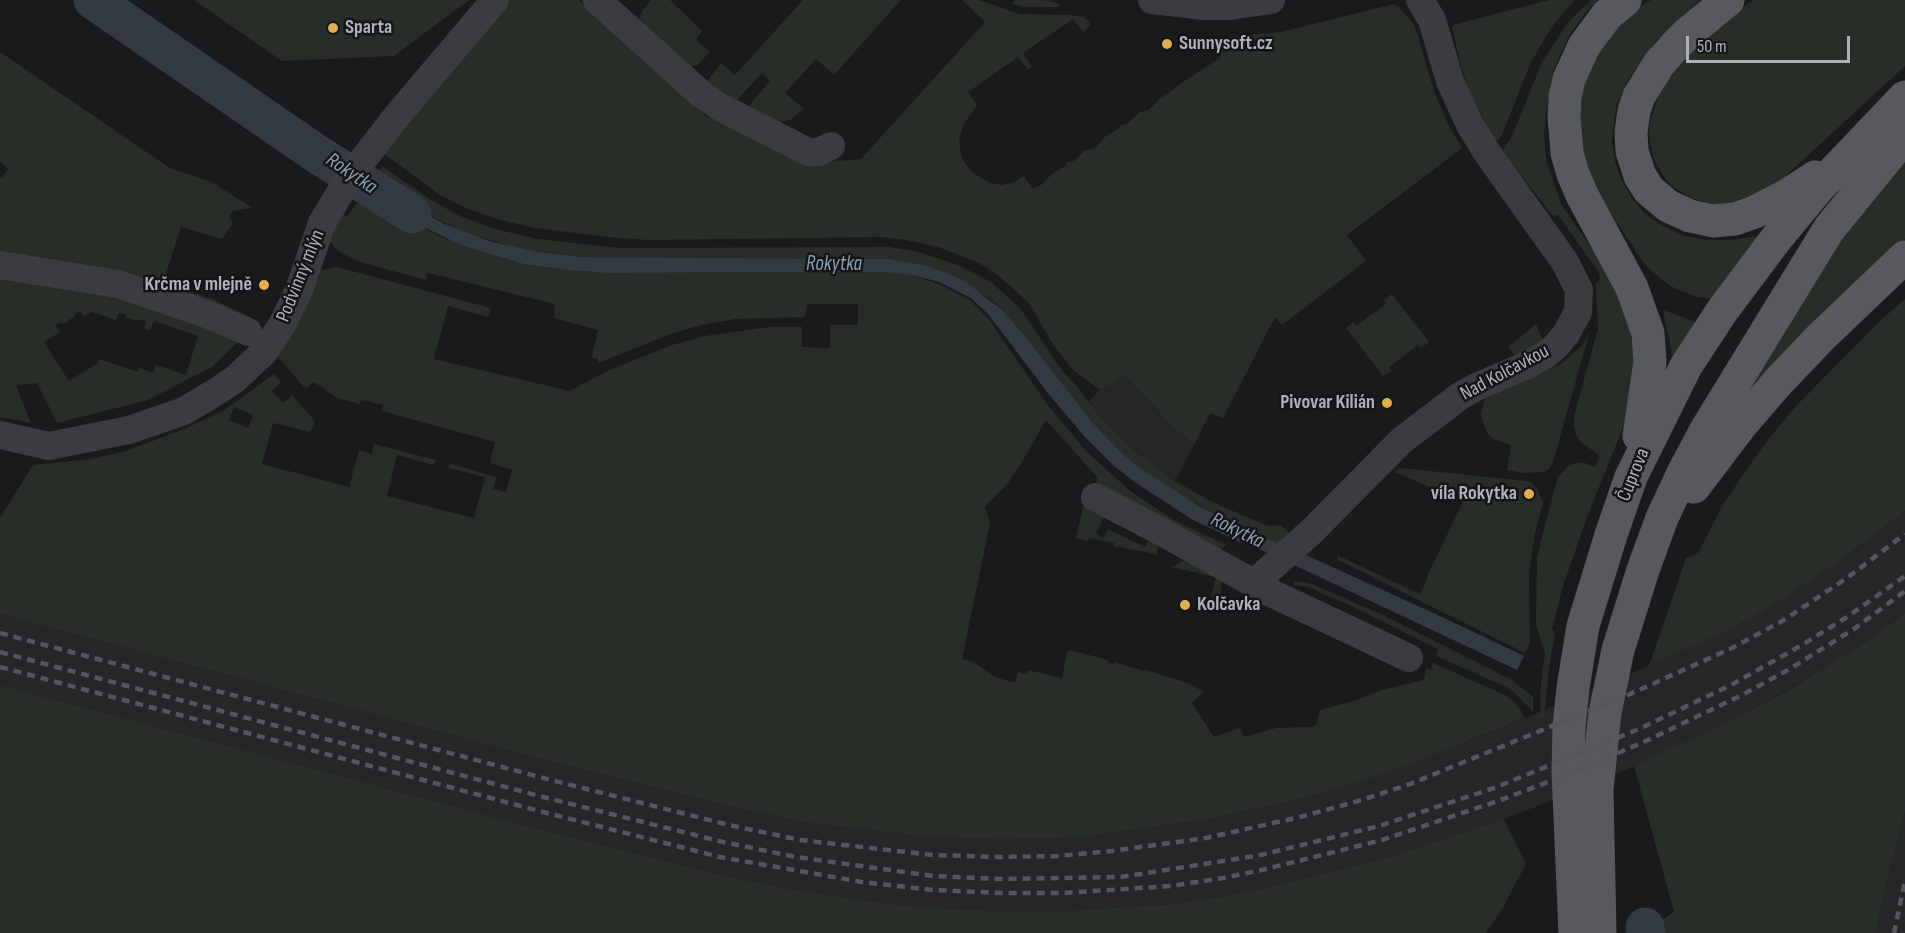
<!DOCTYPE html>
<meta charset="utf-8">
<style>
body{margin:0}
#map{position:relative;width:1905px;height:933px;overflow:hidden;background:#1a1a1c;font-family:"Sofia Sans Condensed",sans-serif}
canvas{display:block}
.scale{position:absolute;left:1686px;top:36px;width:164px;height:27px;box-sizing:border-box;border:3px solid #aeb1ba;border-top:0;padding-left:8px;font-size:18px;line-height:21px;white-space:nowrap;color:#aeb1ba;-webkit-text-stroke:4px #151517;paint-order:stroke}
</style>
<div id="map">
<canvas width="1905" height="933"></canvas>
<div class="scale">50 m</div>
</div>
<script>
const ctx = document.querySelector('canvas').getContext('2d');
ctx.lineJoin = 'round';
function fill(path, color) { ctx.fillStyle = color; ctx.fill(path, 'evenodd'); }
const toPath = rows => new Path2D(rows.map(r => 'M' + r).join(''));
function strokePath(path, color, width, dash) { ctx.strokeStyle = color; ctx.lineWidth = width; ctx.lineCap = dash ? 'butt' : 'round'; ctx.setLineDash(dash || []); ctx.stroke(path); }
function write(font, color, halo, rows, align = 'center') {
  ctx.font = font + ' "Sofia Sans Condensed",sans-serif'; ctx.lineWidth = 5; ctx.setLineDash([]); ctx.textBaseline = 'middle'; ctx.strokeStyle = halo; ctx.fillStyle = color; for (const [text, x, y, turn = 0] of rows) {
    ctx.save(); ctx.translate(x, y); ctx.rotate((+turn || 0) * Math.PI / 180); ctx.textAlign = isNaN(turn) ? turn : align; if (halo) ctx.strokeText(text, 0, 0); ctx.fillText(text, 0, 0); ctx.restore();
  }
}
fill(toPath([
 [1124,376,1171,425,1194,445,1175,481,1133,449,1116,433,1103,420,1089,401,1100,390],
 [1905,511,1905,613,1864,643,1815,674,1748,712,1655,757,1584,788,1504,819,1387,858,1270,887,1226,896,1173,904,1063,911,1001,911,931,908,859,900,790,889,716,874,539,829,0,685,0,614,556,763,733,807,803,822,1110,833,1203,820,1296,800,1357,783,1404,767,1489,733,1621,678,1724,632,1774,605,1837,563],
 [1905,812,1905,933,1876,933,1886,883]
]), '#262629');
fill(toPath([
 [194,0,469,0,394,56,282,61],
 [510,0,579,0,706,116,799,157,823,162,861,159,985,22,962,0,979,0,1020,14,1070,15,1084,17,1089,22,1090,25,1083,32,1073,19,1023,53,1032,67,1028,70,1018,57,968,92,977,105,964,124,959,139,961,155,966,165,973,173,990,183,1002,185,1014,182,1024,176,1032,188,1040,186,1052,174,1067,165,1066,163,1074,161,1085,150,1094,149,1106,136,1120,128,1120,126,1128,123,1140,112,1149,110,1160,98,1175,89,1174,88,1220,58,1224,37,1281,32,1394,4,1399,7,1414,24,1435,94,1448,124,1462,148,1347,235,1366,261,1282,325,1275,317,1223,418,1210,413,1194,445,1171,425,1125,376,1100,390,1073,370,1054,346,1029,303,999,276,979,263,938,247,906,240,882,237,648,240,607,237,535,228,497,219,466,208,440,195,383,153],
 [651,0,670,0,702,31,696,40,710,52,697,65,690,67,639,19,642,11],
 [803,0,901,0,834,75,816,59,785,93,804,109,790,120,774,123,748,109,751,103,770,81,762,73,737,100,706,83,721,63,735,75],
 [1014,0,1045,0,1060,4,1057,7,1025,7,1012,4],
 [1549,0,1575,0,1554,24,1545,38,1530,64,1502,135,1498,140,1494,141,1469,90,1460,62,1452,27,1453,25],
 [1591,0,1598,0,1586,12,1569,36,1553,71,1546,110,1544,135,1546,160,1561,204,1603,265,1626,309,1636,353,1624,425,1587,517,1562,589,1552,630,1555,632,1549,668,1544,718,1540,719,1541,682,1545,654,1536,625,1537,560,1540,544,1558,477,1569,465,1576,463,1585,463,1595,467,1600,456,1581,442,1576,435,1574,427,1574,416,1598,329,1596,283,1600,280,1599,273,1561,219,1557,215,1553,216,1502,151,1512,136,1542,62,1569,21],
 [1651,0,1700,0,1657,40,1629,78,1617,103,1614,122,1612,141,1615,161,1621,179,1631,197,1644,213,1663,226,1685,236,1707,240,1732,240,1755,236,1758,240,1713,299,1697,297,1670,286,1653,272,1644,263,1590,183,1576,120,1588,66,1616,25,1633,11],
 [1753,0,1905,0,1905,66,1777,184,1741,203,1715,205,1691,198,1672,186,1664,177,1653,158,1649,135,1650,121,1661,89,1691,51,1743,7],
 [0,52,170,168,212,182,252,208,233,211,229,216,233,223,222,239,181,227,163,283,215,300,256,320,248,332,212,367,148,400,57,423,37,383,16,385,31,423,0,417,0,177,2,178,8,169,0,162],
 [80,311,84,317,92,312,116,320,119,313,126,315,125,317,138,321,139,319,146,321,144,329,150,330,154,321,198,336,186,375,156,365,153,373,139,368,138,372,99,359,98,363,69,381,44,342,60,332,56,325,62,322,64,324,75,316,74,314],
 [1905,157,1905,239,1743,399,1812,276],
 [382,166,431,200,460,216,495,229,538,239,619,248,890,247,919,252,958,265,991,282,1020,308,1063,372,1075,384,1103,420,1133,449,1175,481,1212,502,1268,526,1281,525,1292,536,1282,545,1235,524,1182,496,1139,467,1122,453,1092,422,1022,332,1001,309,992,300,944,272,929,266,891,259,580,257,519,249,467,233,423,213,372,181],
 [364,193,437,235,460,245,523,264,566,270,607,273,883,272,912,275,939,284,971,301,990,321,1047,404,1086,451,1129,490,1148,503,1174,520,1226,545,1223,548,1219,548,1096,486,1097,477,1046,420,1022,462,1008,483,985,507,990,523,962,659,973,662,995,677,1015,683,1018,672,1026,674,1028,670,1062,678,1067,652,1070,650,1108,660,1108,663,1113,664,1114,662,1145,671,1146,670,1188,683,1204,692,1192,703,1214,737,1240,728,1244,737,1276,728,1311,727,1316,724,1320,710,1360,699,1382,690,1424,680,1426,669,1431,669,1433,663,1503,694,1515,702,1525,718,1404,767,1357,783,1296,800,1203,820,1110,833,1057,838,1001,839,934,837,803,822,733,807,556,763,0,614,0,518,33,465,91,459,126,451,184,429,223,411,274,374,281,382,272,391,283,403,292,395,314,420,315,423,310,432,273,423,262,464,349,487,359,450,372,454,374,444,436,460,434,465,397,455,387,496,474,518,485,477,448,468,449,463,496,477,493,489,506,492,512,470,490,463,495,442,382,411,383,405,361,400,360,404,337,398,314,382,306,389,277,356,317,274,321,270,337,267,491,308,488,317,448,306,434,359,570,391,605,372,672,345,705,336,769,327,802,327,802,347,830,348,830,325,858,325,858,304,807,304,805,317,736,319,701,325,668,335,598,363,598,359,593,358,592,356,598,330,554,318,555,304,428,273,426,280,360,262,340,252,335,248,329,239,341,213,347,217],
 [234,407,253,415,248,428,229,420],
 [1392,294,1429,342,1421,348,1418,345,1389,367,1392,371,1383,376,1346,328,1354,322,1356,326,1386,304,1384,300],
 [1905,299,1905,511,1837,563,1774,605,1724,632,1649,666,1686,558,1698,553,1723,505,1746,470,1770,437,1796,406,1880,321],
 [1663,310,1694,321,1694,324,1673,357],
 [1536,324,1543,341,1517,358,1508,347],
 [1589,334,1553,462,1550,468,1544,472,1523,473,1507,470,1511,445,1493,439,1488,434,1484,425,1481,414,1485,398,1489,394,1538,375,1564,362,1582,345],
 [1401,468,1526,481,1532,483,1538,490,1543,503,1535,533,1529,573,1530,644,1525,653,1338,560,1337,555,1420,594,1428,577,1427,576,1463,502,1395,472],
 [1083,499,1108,510,1096,533,1103,538,1108,529,1145,547,1151,536,1159,541,1156,556,1151,553,1114,546,1114,543,1089,538,1088,541,1076,538,1083,507],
 [1196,560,1222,580,1220,596,1215,611,1207,612,1216,577,1171,567,1183,561],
 [1294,581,1312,584,1385,616,1512,680,1533,697,1533,712,1514,692,1508,688,1436,656,1438,649,1353,607,1308,587,1294,585],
 [1905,613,1905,812,1886,883,1876,933,1642,933,1674,912,1634,766,1748,712,1797,685,1864,643],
 [0,685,539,829,716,874,790,889,859,900,931,908,1001,911,1063,911,1173,904,1226,896,1270,887,1387,858,1504,819,1526,864,1502,909,1486,933,0,933]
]), '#262e27');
fill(toPath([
 [372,181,423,213,445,224,492,242,539,252,580,257,891,259,929,266,944,272,963,280,1001,309,1022,332,1092,422,1122,453,1139,467,1199,506,1282,545,1271,554,1240,542,1193,520,1136,483,1113,465,1084,436,1051,397,988,314,971,298,939,282,912,275,883,272,607,273,566,270,523,264,460,245,412,221,364,193],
 [1304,554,1442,617,1524,656,1517,670,1292,564]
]), '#333a41');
strokePath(toPath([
 [93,0,317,154,412,214],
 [1645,927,1646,933]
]), '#333a41', 39);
strokePath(toPath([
 [597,0,701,94,720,107,808,152,819,152,831,146],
 [1152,0,1205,6,1230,6,1271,0],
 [0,265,118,284,209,315,248,332],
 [0,435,49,446,129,430,184,411,219,390,235,379,264,352,282,325,299,290,322,223,349,178,396,117,495,0],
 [1095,497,1162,532,1269,592,1409,658],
 [1253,584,1312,531,1401,441,1460,396,1476,387,1525,366,1544,356,1556,346,1566,334,1578,312,1579,290,1565,262,1488,154,1470,125,1450,81,1432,20,1420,0]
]), '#3b3c40', 28);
strokePath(toPath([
 [1625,0,1607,15,1584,46,1569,79,1565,97,1564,116,1567,153,1573,174,1582,195,1632,288,1648,333,1650,362,1639,436],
 [1728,0,1688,33,1675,46,1659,64,1639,96,1634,111,1631,132,1632,151,1640,176,1649,190,1668,206,1690,216,1713,221,1735,219,1755,212,1786,196,1815,177],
 [1694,487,1741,425,1779,381,1820,338,1905,257],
 [1575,933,1568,771,1569,726,1573,688,1583,626,1611,535,1631,477,1686,366,1722,311,1776,239,1819,187,1905,97],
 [1600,933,1597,789,1605,713,1618,650,1643,570,1662,518,1684,471,1707,428,1829,229,1905,136]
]), '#57595f', 33);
strokePath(toPath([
 [0,633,551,780,729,825,800,840,933,855,1001,857,1058,856,1112,851,1206,838,1300,817,1362,800,1410,784,1628,695,1732,648,1784,620,1847,578,1905,534],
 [0,652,547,798,723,842,796,857,933,876,1000,879,1121,877,1261,855,1379,826,1494,788,1639,729,1731,685,1802,645,1847,617,1905,576],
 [0,667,543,812,720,857,862,882,933,890,1002,893,1063,893,1171,886,1223,878,1266,869,1382,840,1498,801,1577,771,1648,740,1740,696,1788,670,1854,629,1905,591],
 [1894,933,1905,881]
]), '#54565b', 4.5, [8, 6]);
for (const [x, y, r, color] of [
 [333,28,6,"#e0af4e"],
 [1167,44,6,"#e0af4e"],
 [264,285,6,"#e0af4e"],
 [1387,403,6,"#e0af4e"],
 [1529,494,6,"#e0af4e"],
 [1185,605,6,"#e0af4e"]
]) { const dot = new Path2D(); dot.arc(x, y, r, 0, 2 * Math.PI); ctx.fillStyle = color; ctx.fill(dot); strokePath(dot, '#151517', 2); }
write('bold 20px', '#aeb1ba', '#151517', [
 ["Sparta",345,28],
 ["Sunnysoft.cz",1179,44],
 ["Krčma v mlejně",252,285,"right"],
 ["Pivovar Kilián",1375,403,"right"],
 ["víla Rokytka",1517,494,"right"],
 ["Kolčavka",1197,605]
], 'left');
write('20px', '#aeb1ba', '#151517', [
 ["Podvinný mlýn",301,276,-68],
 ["Nad Kolčavkou",1505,373,-28],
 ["Čuprova",1634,475,-68]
]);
write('italic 21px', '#899eb1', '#151517', [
 ["Rokytka",351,174,34],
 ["Rokytka",834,265],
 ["Rokytka",1237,531,26]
]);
</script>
